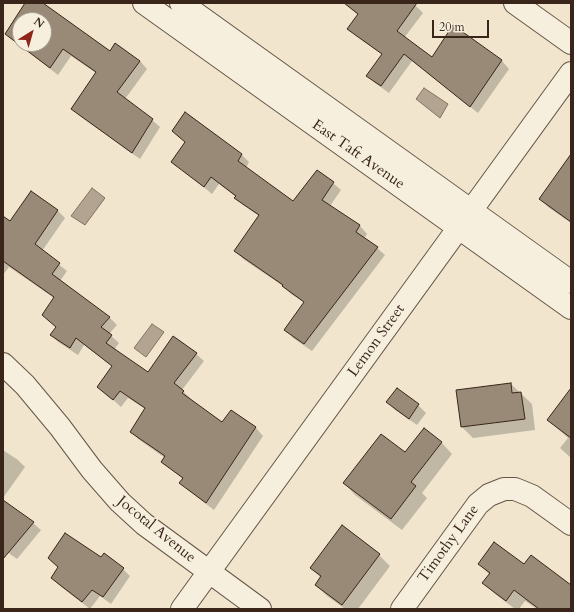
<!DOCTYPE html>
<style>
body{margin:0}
#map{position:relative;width:574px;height:612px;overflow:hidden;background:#f1e6cd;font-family:Cardo,serif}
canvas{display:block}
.frame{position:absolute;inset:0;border:4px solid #39251a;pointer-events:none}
.north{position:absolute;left:12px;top:12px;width:40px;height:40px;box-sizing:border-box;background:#f6efde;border:1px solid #aa9e90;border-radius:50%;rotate:37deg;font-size:11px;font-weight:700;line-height:16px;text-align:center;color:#39251a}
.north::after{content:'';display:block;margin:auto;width:14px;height:18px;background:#8f2418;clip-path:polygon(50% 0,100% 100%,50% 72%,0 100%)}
.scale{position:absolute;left:432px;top:20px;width:57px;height:18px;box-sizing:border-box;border:2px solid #39251a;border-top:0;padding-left:5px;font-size:12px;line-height:14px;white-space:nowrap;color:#39251a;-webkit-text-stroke:3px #f6efde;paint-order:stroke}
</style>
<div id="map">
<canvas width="574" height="612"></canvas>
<div class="frame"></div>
<div class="north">N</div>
<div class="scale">20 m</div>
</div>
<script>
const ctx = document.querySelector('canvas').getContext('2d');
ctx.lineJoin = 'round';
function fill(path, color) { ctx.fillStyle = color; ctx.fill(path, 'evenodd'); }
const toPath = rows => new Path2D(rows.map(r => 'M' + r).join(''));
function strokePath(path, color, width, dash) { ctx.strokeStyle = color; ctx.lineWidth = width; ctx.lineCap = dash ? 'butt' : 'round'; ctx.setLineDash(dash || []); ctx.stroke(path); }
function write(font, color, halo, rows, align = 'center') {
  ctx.font = font + ' Cardo,serif'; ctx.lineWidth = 3; ctx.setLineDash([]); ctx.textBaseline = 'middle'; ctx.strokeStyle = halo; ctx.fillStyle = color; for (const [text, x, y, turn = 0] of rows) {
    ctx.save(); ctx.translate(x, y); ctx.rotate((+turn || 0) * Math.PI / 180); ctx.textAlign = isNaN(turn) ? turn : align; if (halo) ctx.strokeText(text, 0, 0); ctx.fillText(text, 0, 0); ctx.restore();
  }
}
const water = toPath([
 [424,88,448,104,440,118,416,99,424,88],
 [92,188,105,198,85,225,71,216,92,188],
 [152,324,164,332,146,357,134,348,152,324]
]);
fill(water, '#b2a490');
strokePath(water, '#827161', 1);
fill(toPath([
 [26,3,41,3,110,52,116,44,140,61,147,69,125,99,152,120,160,127,140,159,80,116,72,109,96,73,71,56,58,75,14,41,6,34],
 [20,20,44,20,44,44,20,44],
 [345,3,413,3,423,13,404,38,432,58,454,27,502,61,509,69,478,113,412,61,389,93,375,83,368,76,383,55,356,36,348,28,358,15],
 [186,114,242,155,249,162,246,168,293,202,333,183,341,190,330,206,360,226,367,234,364,239,377,248,385,255,312,351,293,338,286,330,305,303,291,294,283,286,243,259,236,251,259,216,243,205,235,198,236,197,219,184,212,194,172,161,186,142,174,131],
 [571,156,571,223,548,207,541,199],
 [31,192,58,211,65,218,42,251,67,271,60,281,109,317,117,325,109,334,119,343,114,350,148,374,173,338,196,354,204,361,182,390,191,399,190,400,222,424,231,411,256,428,263,436,214,510,188,490,181,483,183,479,162,462,165,458,138,439,131,431,145,409,128,398,121,407,99,387,113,367,84,345,78,355,58,342,51,335,57,327,54,298,9,267,3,275,3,217,11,222],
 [511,384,532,404,535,430,473,438,462,427,457,391],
 [388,402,418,405,426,413,417,425,395,410],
 [571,402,571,458,560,448,568,438,548,420],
 [441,442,452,454,422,493,427,498,402,530,355,495,344,483,405,454],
 [3,450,18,460,25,467,3,498],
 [3,501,33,523,41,530,17,559,3,549],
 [379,555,390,566,358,609,345,609,327,596,316,585,321,578,311,568],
 [101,559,123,569,130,576,111,604,100,596,90,609,60,586,52,578,59,568],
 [479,564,524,566,571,586,571,609,537,609,525,601,519,609,515,609,495,594,484,583,490,575]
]), '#0003');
const building = toPath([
 [25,3,43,3,110,51,115,43,140,61,117,92,153,119,132,153,71,109,96,72,63,49,50,68,5,34,25,3],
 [20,20,44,20,44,44,20,44,20,20],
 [344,3,417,3,397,31,432,57,453,25,502,60,470,107,404,54,381,86,366,76,382,54,347,29,358,14,344,3],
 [185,112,242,154,238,161,293,201,317,170,334,182,322,200,360,225,356,232,378,247,304,344,284,330,304,302,282,286,283,285,234,251,259,215,234,198,236,196,211,177,204,187,171,162,185,142,172,131,185,112],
 [571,154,571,222,539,199,571,154],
 [31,191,58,210,35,244,60,263,52,274,110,317,101,327,112,335,106,343,148,372,173,336,197,353,174,383,184,391,182,393,222,422,231,410,256,427,206,503,179,483,183,478,161,462,165,456,130,432,145,408,120,391,113,400,97,387,112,366,76,338,70,348,50,335,56,327,42,315,54,297,3,261,3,216,10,221,31,191],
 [511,383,512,393,521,392,525,419,461,427,456,390,511,383],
 [397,388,419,404,409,419,386,402,397,388],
 [571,388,571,438,547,420,571,388],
 [424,428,442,442,411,482,416,486,391,519,343,483,381,434,405,452,424,428],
 [3,500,34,522,3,559,3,500],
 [342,525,380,554,342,605,315,585,321,576,310,568,342,525],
 [65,533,101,557,104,553,124,568,103,597,92,590,82,602,51,578,58,567,48,558,65,533],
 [494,542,524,564,531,555,571,585,571,609,539,609,514,590,506,601,482,583,490,573,478,564,494,542]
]);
fill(building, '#998977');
strokePath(building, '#39251a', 1);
const minor = toPath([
 [144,3,571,308],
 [181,3,571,282],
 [515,3,571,43],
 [3,364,25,385,60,427,92,470,120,502,144,524,260,609],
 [182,609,571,73],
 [402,609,478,504,489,495,504,489,515,489,532,496,571,524]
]);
strokePath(minor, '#675547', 24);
strokePath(minor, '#f6efde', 22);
write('15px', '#39251a', '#f6efde', [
 ["East Taft Avenue",358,155,35],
 ["Lemon Street",377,341,-54],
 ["Jocotal Avenue",156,530,39],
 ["Timothy Lane",449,544,-54]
]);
</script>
